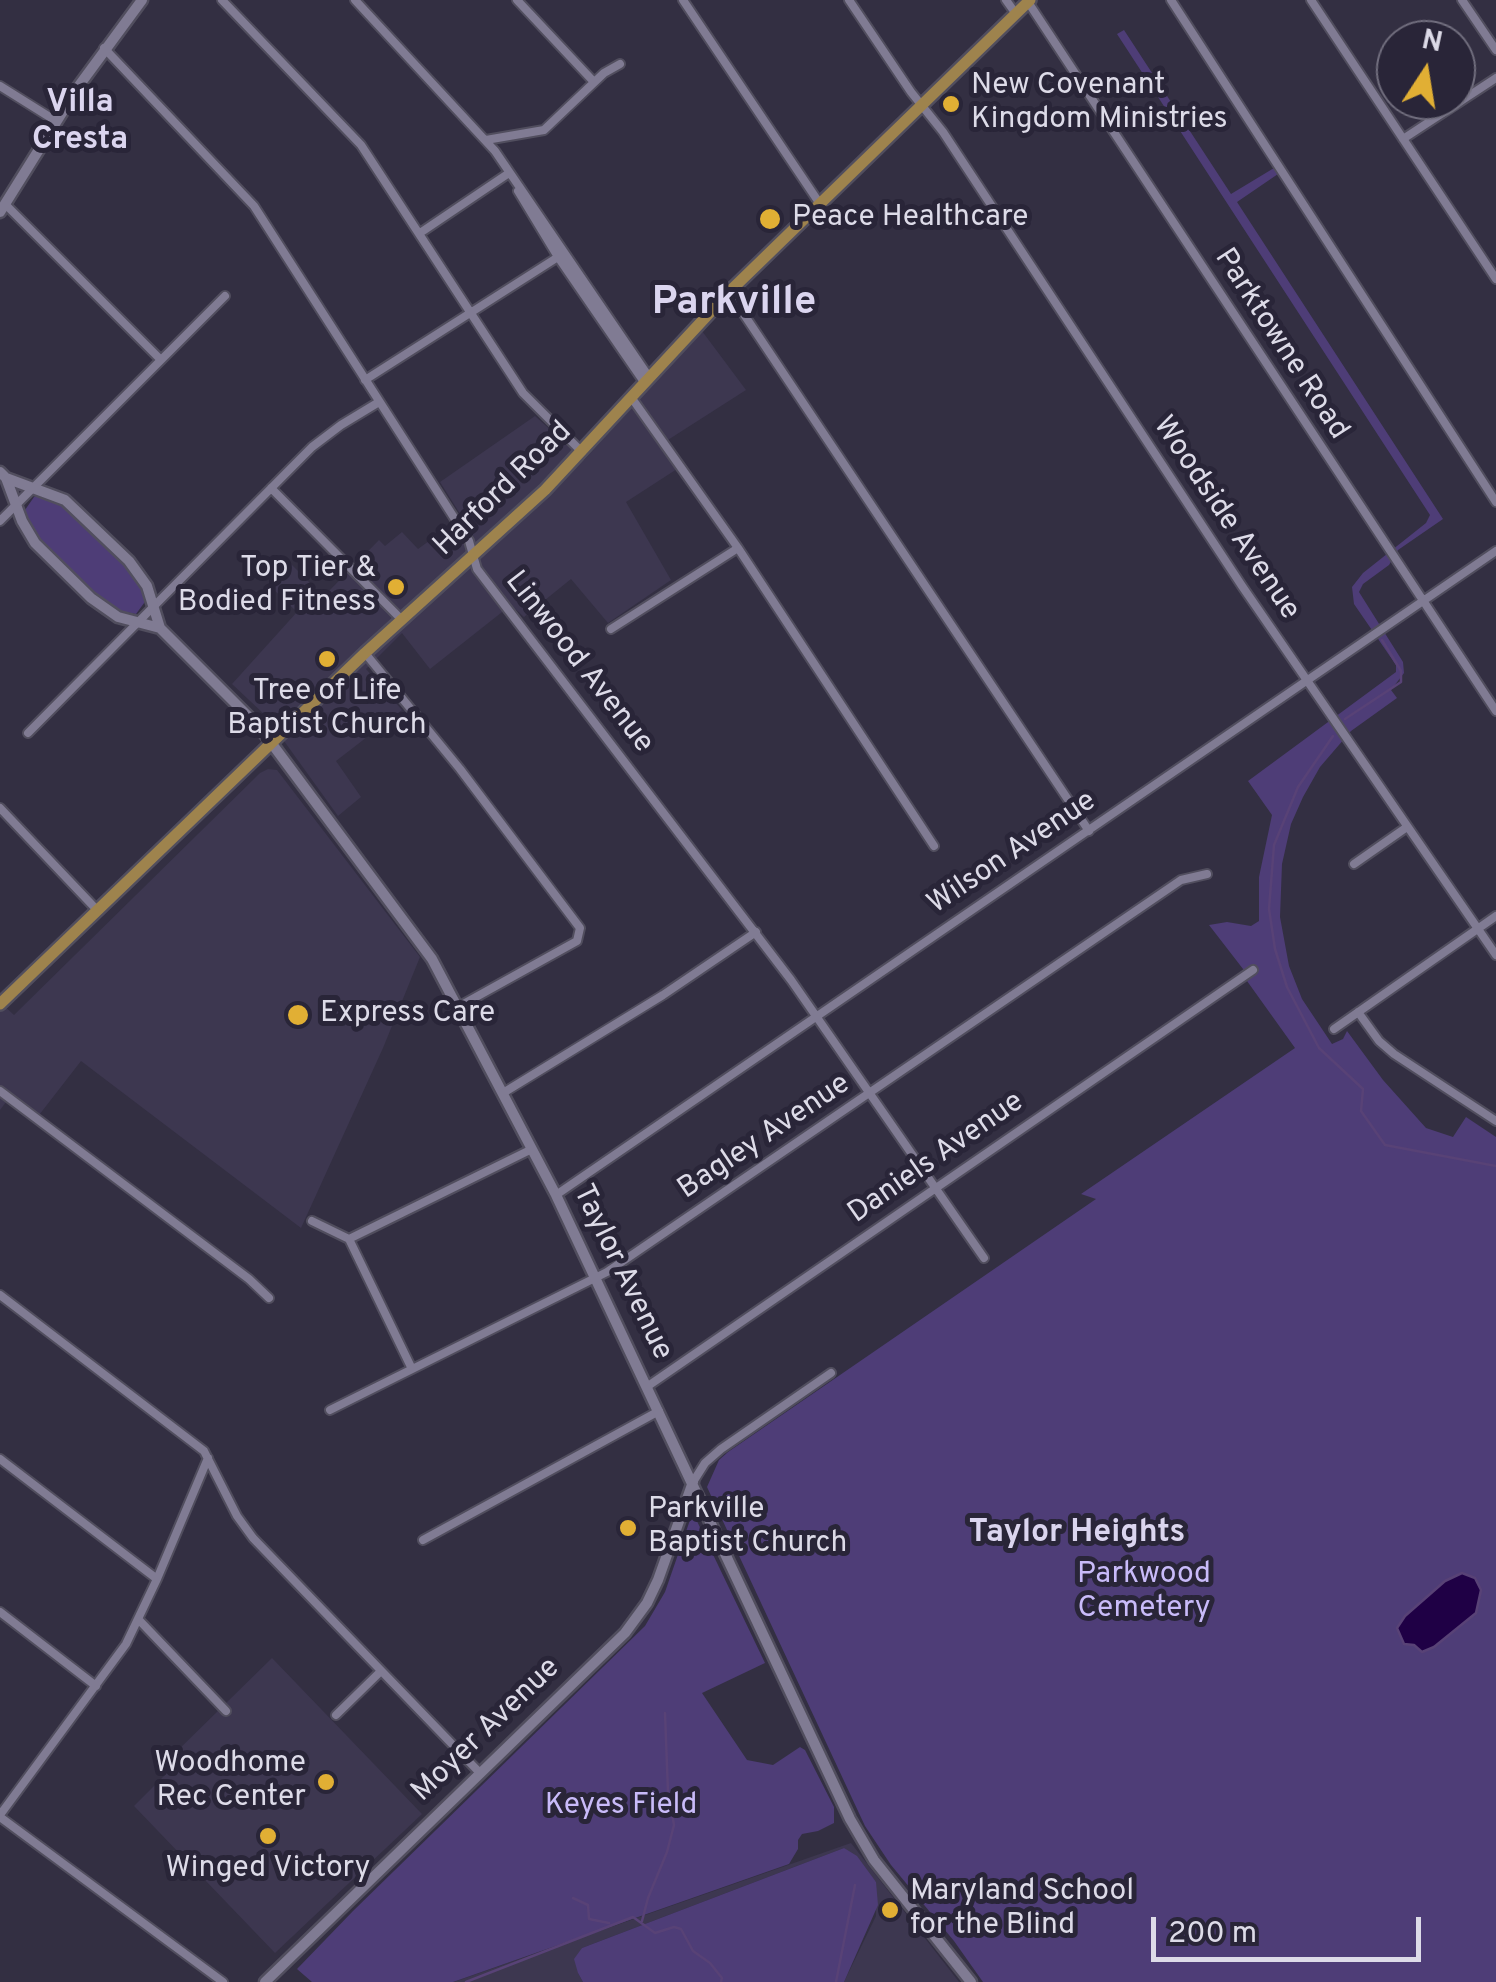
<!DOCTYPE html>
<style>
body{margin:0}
#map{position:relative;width:1496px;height:1982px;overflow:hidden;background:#332f42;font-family:Overpass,sans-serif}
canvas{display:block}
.north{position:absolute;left:1376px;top:20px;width:100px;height:100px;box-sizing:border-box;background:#292538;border:2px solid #716e7e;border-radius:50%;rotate:12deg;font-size:28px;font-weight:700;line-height:40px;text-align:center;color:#dddbe8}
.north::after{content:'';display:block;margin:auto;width:35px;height:45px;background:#e1af34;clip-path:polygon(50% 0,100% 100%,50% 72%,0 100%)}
.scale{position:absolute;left:1151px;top:1917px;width:270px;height:45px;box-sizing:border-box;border:5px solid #dddbe8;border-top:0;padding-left:12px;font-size:30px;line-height:35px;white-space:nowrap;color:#dddbe8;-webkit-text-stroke:8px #292538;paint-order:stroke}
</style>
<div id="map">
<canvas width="1496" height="1982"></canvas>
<div class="north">N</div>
<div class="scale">200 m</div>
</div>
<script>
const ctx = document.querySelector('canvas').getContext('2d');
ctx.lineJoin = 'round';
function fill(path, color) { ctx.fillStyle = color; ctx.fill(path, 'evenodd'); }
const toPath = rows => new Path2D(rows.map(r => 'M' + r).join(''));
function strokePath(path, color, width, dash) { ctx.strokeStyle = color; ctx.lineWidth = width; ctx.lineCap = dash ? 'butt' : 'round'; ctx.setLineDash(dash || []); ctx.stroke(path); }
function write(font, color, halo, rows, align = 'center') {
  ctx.font = font + ' Overpass,sans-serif'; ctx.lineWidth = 10; ctx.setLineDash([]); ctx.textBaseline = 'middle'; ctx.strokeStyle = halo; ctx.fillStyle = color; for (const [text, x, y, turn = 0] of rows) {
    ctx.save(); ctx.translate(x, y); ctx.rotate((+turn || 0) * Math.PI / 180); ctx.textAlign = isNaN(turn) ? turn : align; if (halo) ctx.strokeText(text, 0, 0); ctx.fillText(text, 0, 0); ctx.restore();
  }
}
fill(toPath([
 [702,331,746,390,660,445,677,469,626,502,671,580,608,623,571,579,524,617,511,605,430,669,402,633,366,669,402,710,336,761,361,797,338,816,266,716,232,684,297,612,269,585,290,563,315,588,326,594,379,540,385,546,402,532,418,549,462,517,440,482,535,416,584,460],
 [268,769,277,770,420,957,383,1048,301,1228,81,1061,36,1119,9,1098,0,1110,0,1002,14,1015,260,773],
 [272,1658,422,1814,275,1953,134,1806,178,1762,172,1756],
 [851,1843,959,1982,844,1982,876,1916,876,1882,844,1848,582,1948,578,1973,583,1982,454,1982]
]), '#3d3750');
fill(toPath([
 [1124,30,1231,194,1274,168,1278,174,1237,202,1443,519,1398,550,1389,565,1363,584,1359,592,1403,662,1404,673,1391,690,1397,698,1351,731,1320,767,1303,797,1291,824,1282,864,1280,917,1289,966,1302,999,1332,1044,1343,1039,1347,1031,1383,1080,1426,1128,1453,1137,1466,1117,1496,1137,1496,1982,983,1982,954,1941,891,1865,865,1826,707,1487,719,1460,728,1452,1096,1199,1081,1194,1295,1048,1247,981,1250,978,1209,925,1227,922,1251,926,1259,921,1259,877,1272,815,1248,781,1396,672,1396,665,1354,604,1352,587,1363,573,1426,523,1430,515,1117,34],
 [42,494,68,506,136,575,147,599,136,614,109,609,42,544,27,521,25,510,34,497],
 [695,1517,765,1663,702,1693,747,1760,773,1765,800,1747,805,1750,834,1807,834,1823,818,1831,802,1834,798,1840,798,1849,789,1864,453,1982,312,1982,297,1969,353,1911,645,1626,665,1592,690,1520],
 [844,1848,857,1856,876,1882,878,1905,844,1982,583,1982,578,1973,574,1959,582,1948]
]), '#4e3d77');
const water = toPath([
 [1462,1573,1475,1578,1481,1590,1476,1613,1434,1647,1422,1652,1414,1645,1404,1644,1397,1628,1405,1616,1445,1581,1462,1573]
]);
fill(water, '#1f0045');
strokePath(water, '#584276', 2.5);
strokePath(toPath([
 [1345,719,1401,682,1401,671,1382,640],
 [1333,736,1298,787,1274,845,1269,909,1275,949,1287,987,1319,1048,1363,1089,1361,1111,1385,1145,1496,1166],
 [573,1898,588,1905,589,1919,609,1923],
 [642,1921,648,1898,667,1852,674,1825,668,1792,665,1713],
 [466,1982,633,1917,655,1933,674,1927,681,1929,693,1951,710,1963,722,1978,721,1982],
 [836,1982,855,1885]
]), '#584276', 2.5);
const street = toPath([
 [222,0,361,145,523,393,582,452],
 [355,0,495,151,649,377],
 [517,0,594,82],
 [683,0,820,204],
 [849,0,911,92,943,132,1242,586,1496,955],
 [1006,0,1016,14],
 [1171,0,1496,502],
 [1311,0,1496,279],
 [1462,0,1496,50],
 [1028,2,1496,711],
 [104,48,254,206,469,541,477,569,791,980,984,1258],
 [0,86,56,121],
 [1403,139,1496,78],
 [486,140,544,130,604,73,620,64],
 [518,191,558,257,644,382],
 [5,204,161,360],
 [420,233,509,173],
 [729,292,1089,831],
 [365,380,558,257],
 [631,397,738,548,934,846],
 [271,488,402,620],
 [0,521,225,296],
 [611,629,738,548],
 [365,653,460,769,580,928,577,941,458,1007],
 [28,733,312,447,341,425,379,402],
 [0,808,97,910],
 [1354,864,1407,827],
 [1358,1012,1379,1041,1394,1054,1496,1121],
 [1334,1029,1496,916],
 [0,1091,249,1279,269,1298],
 [503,1093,663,995,756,932],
 [556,1195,1496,551],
 [312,1221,349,1239,412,1369],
 [349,1239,532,1149],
 [0,1295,204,1451,237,1516,253,1538,480,1773],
 [648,1386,1253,970],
 [330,1410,607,1272,1181,880,1207,874],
 [0,1459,157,1579],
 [693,1482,705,1463,721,1449,831,1373],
 [423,1540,659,1411],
 [0,1612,96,1686],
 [139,1620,226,1711],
 [336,1715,381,1671],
 [0,1815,126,1644,157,1579,208,1458],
 [0,1817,223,1982]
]);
const secondary = toPath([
 [0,212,78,87,142,0],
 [0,472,6,478,65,500,129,561,147,586,160,628,261,729,432,959,556,1195,850,1819,874,1860,971,1982],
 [6,478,22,521,35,543,91,598,118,617,160,628],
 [265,1982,625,1633,647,1603,658,1580,693,1482]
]);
const primary = toPath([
 [0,1004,365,653,545,490,729,292,1030,0]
]);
strokePath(street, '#514e5e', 12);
strokePath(secondary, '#514e5e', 15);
strokePath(primary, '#514e5e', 16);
strokePath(street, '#807b93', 8);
strokePath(secondary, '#807b93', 10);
strokePath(primary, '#9e834d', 11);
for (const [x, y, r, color] of [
 [951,104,10,"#e1af34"],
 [770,219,12,"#e1af34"],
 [396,587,10,"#e1af34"],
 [327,659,10,"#e1af34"],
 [298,1015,12,"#e1af34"],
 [628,1528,10,"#e1af34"],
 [326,1782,10,"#e1af34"],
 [268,1836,10,"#e1af34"],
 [890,1910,10,"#e1af34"]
]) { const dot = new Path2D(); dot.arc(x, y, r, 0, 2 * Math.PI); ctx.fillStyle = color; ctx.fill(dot); strokePath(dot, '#292538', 4); }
write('30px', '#dddbe8', '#292538', [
 ["New Covenant",971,87],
 ["Kingdom Ministries",971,121],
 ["Peace Healthcare",792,219],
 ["Top Tier &",376,570,"right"],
 ["Bodied Fitness",376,604,"right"],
 ["Tree of Life",327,693,"center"],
 ["Baptist Church",327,727,"center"],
 ["Express Care",320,1015],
 ["Parkville",648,1511],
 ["Baptist Church",648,1545],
 ["Woodhome",306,1765,"right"],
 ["Rec Center",306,1799,"right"],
 ["Winged Victory",268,1870,"center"],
 ["Maryland School",910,1893],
 ["for the Blind",910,1927]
], 'left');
write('30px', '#dddbe8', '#292538', [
 ["Parktowne Road",1280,345,57],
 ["Harford Road",504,490,-44],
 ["Woodside Avenue",1225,519,56],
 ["Linwood Avenue",578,663,52],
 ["Wilson Avenue",1013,854,-34],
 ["Bagley Avenue",765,1138,-34],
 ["Daniels Avenue",937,1159,-35],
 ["Taylor Avenue",621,1273,64],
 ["Moyer Avenue",487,1731,-44]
]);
write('30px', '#c9bbf9', '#292538', [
 ["Parkwood",1144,1576],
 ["Cemetery",1144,1610],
 ["Keyes Field",621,1807]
]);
write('bold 32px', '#dbd5ef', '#292538', [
 ["Villa",80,105],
 ["Cresta",80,142],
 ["Taylor Heights",1077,1535]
]);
write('bold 40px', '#dbd5ef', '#292538', [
 ["Parkville",734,305]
]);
</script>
